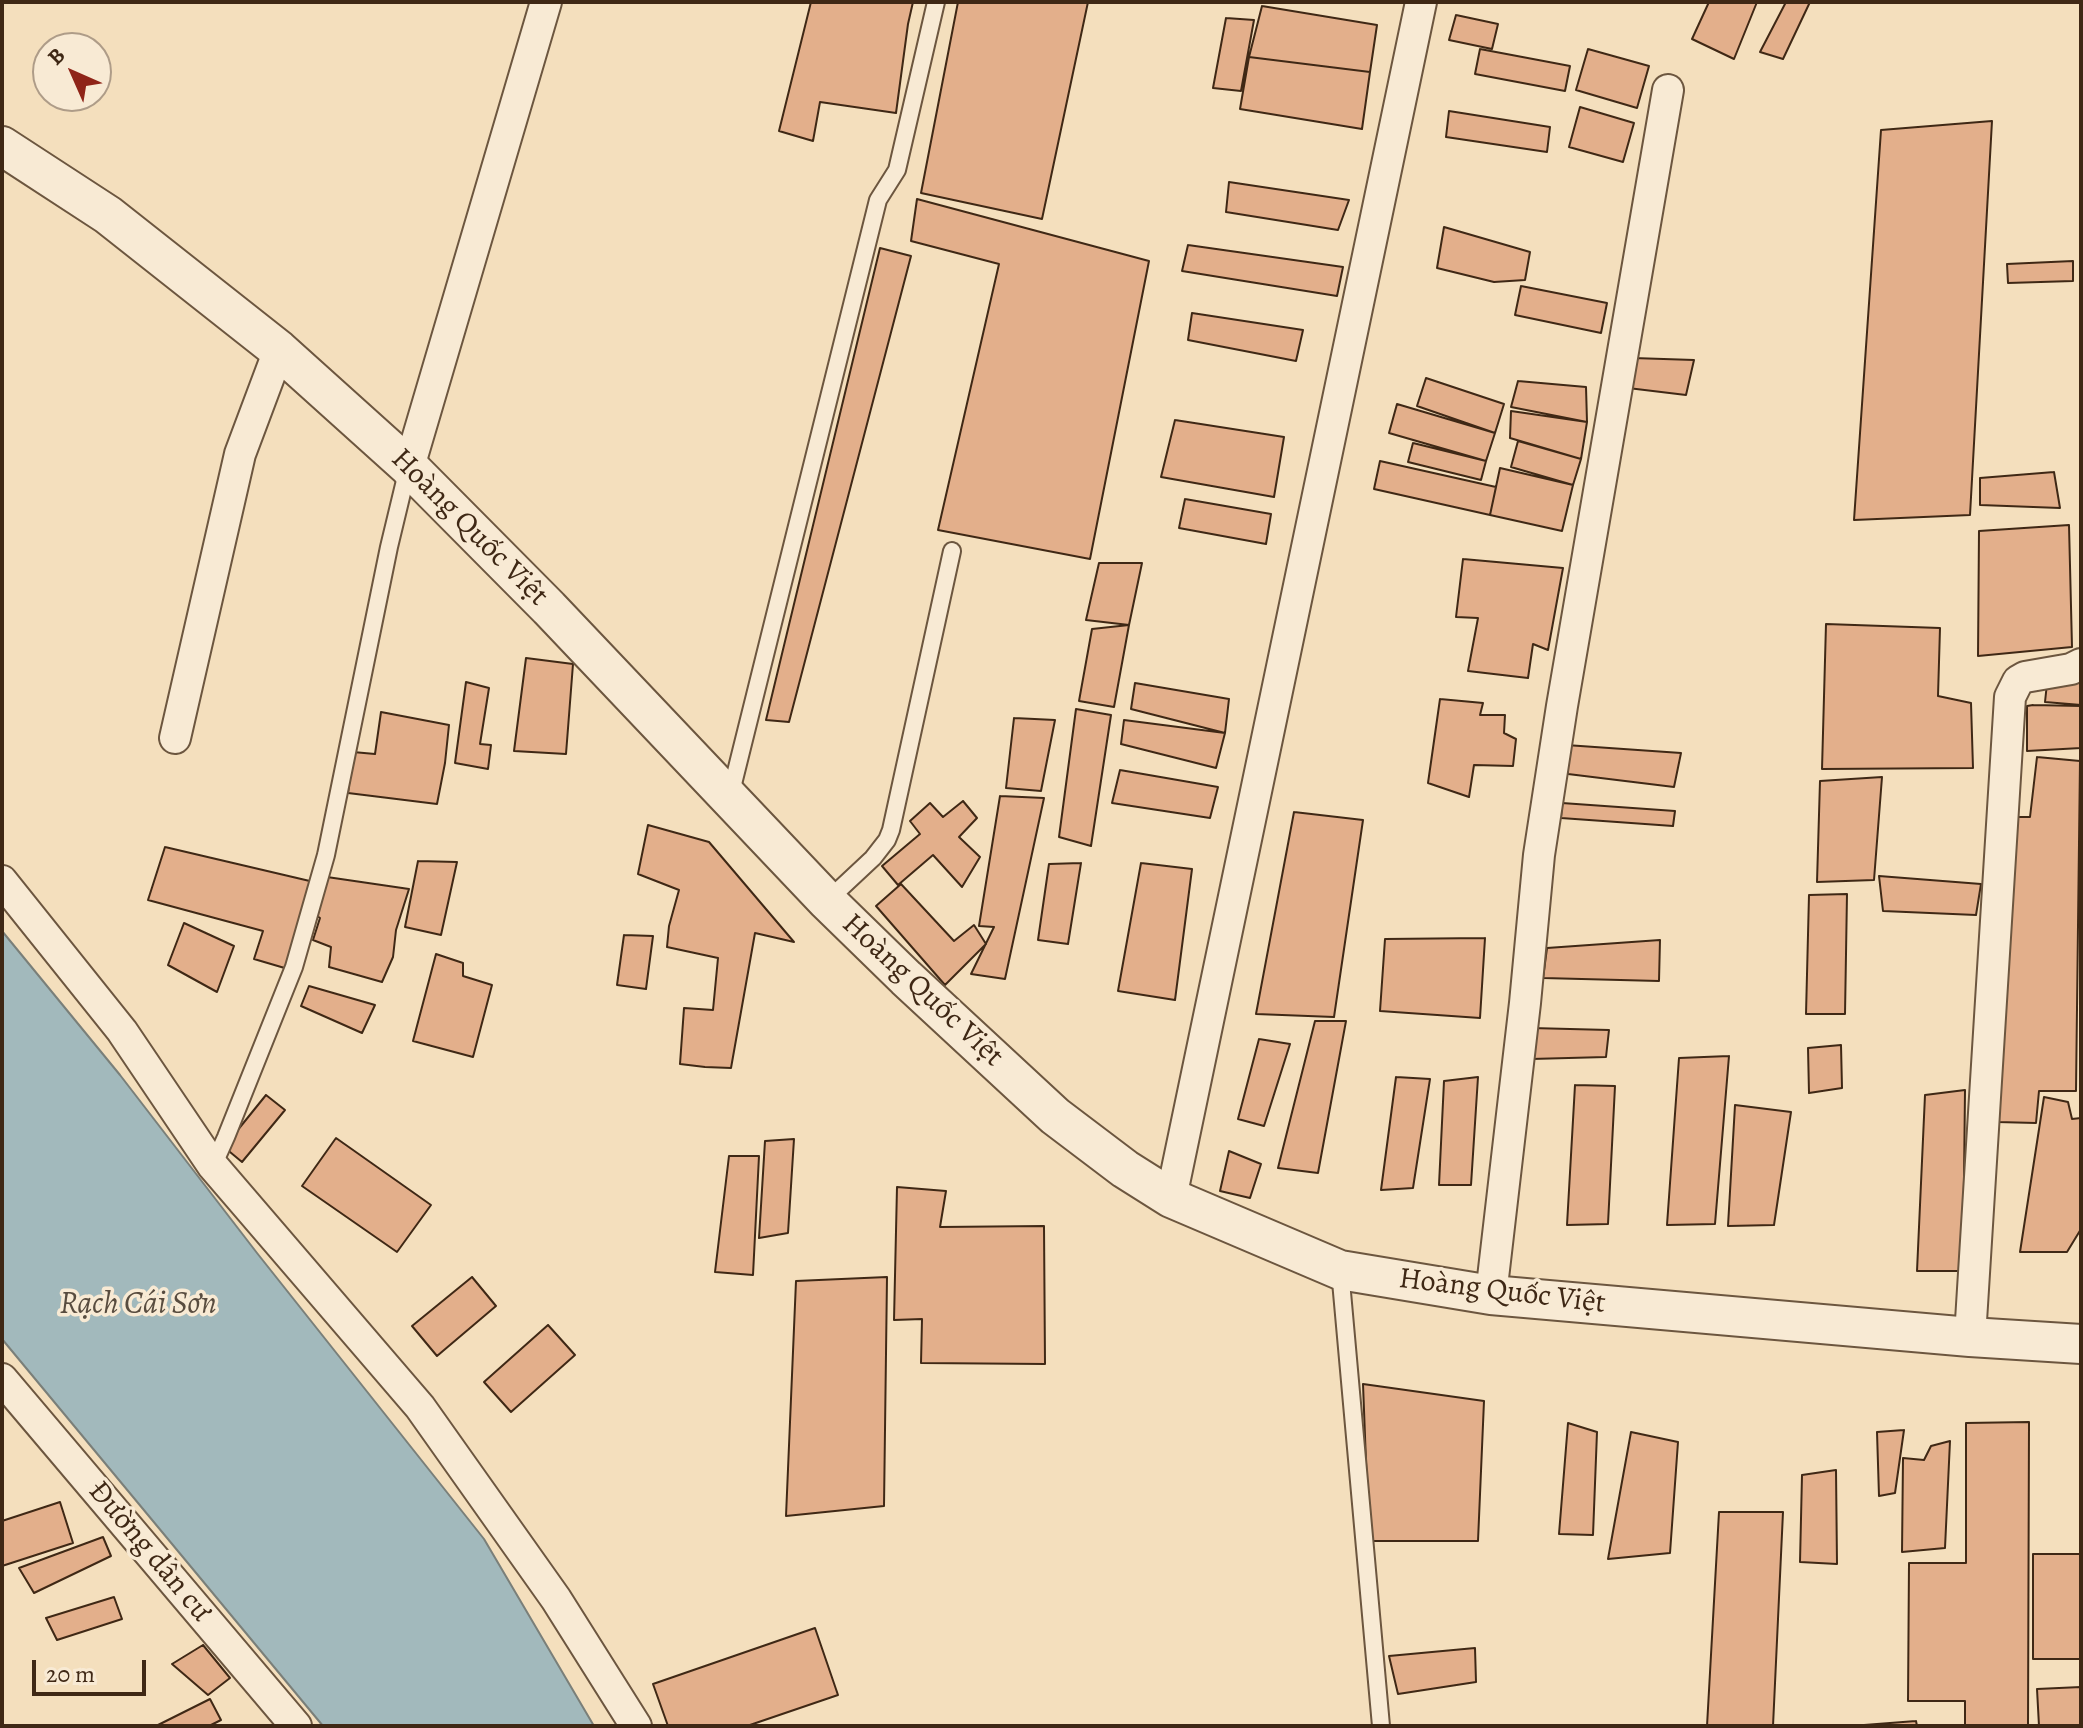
<!DOCTYPE html>
<meta charset="utf-8">
<style>
body{margin:0}
#map{position:relative;width:2083px;height:1728px;overflow:hidden;background:#f4dfbd;font-family:Alegreya,serif}
canvas{display:block}
.frame{position:absolute;inset:0;border:4px solid #3f2815;pointer-events:none}
.north{position:absolute;left:32px;top:32px;width:80px;height:80px;box-sizing:border-box;background:#f8ead4;border:2px solid #ae9c88;border-radius:50%;rotate:315deg;font-size:22px;font-weight:700;line-height:32px;text-align:center;color:#3f2815}
.north::after{content:'';display:block;margin:auto;width:28px;height:36px;background:#8f2418;clip-path:polygon(50% 0,100% 100%,50% 72%,0 100%)}
.scale{position:absolute;left:32px;top:1660px;width:114px;height:36px;box-sizing:border-box;border:4px solid #3f2815;border-top:0;padding-left:10px;font-size:24px;line-height:28px;white-space:nowrap;color:#3f2815;-webkit-text-stroke:6px #f8ead4;paint-order:stroke}
</style>
<div id="map">
<canvas width="2083" height="1728"></canvas>
<div class="frame"></div>
<div class="north">B</div>
<div class="scale">20 m</div>
</div>
<script>
const ctx = document.querySelector('canvas').getContext('2d');
ctx.lineJoin = 'round';
function fill(path, color) { ctx.fillStyle = color; ctx.fill(path, 'evenodd'); }
const toPath = rows => new Path2D(rows.map(r => 'M' + r).join(''));
function strokePath(path, color, width, dash) { ctx.strokeStyle = color; ctx.lineWidth = width; ctx.lineCap = dash ? 'butt' : 'round'; ctx.setLineDash(dash || []); ctx.stroke(path); }
function write(font, color, halo, rows, align = 'center') {
  ctx.font = font + ' Alegreya,serif'; ctx.lineWidth = 7; ctx.setLineDash([]); ctx.textBaseline = 'middle'; ctx.strokeStyle = halo; ctx.fillStyle = color; for (const [text, x, y, turn = 0] of rows) {
    ctx.save(); ctx.translate(x, y); ctx.rotate((+turn || 0) * Math.PI / 180); ctx.textAlign = isNaN(turn) ? turn : align; if (halo) ctx.strokeText(text, 0, 0); ctx.fillText(text, 0, 0); ctx.restore();
  }
}
const water = toPath([
 [2,931,120,1075,257,1253,484,1539,594,1726,323,1726,2,1339,2,931]
]);
fill(water, '#a2b9bc');
strokePath(water, '#7a7f79', 2);
const building = toPath([
 [811,2,913,2,908,24,896,113,820,102,813,141,779,131,811,2],
 [958,2,1088,2,1042,219,921,193,958,2],
 [1709,2,1757,2,1734,59,1692,39,1709,2],
 [1786,2,1810,2,1783,59,1760,52,1786,2],
 [1262,6,1377,25,1370,72,1249,57,1262,6],
 [1456,15,1498,24,1492,49,1449,40,1456,15],
 [1226,18,1254,20,1241,91,1213,88,1226,18],
 [1480,49,1570,66,1565,91,1475,74,1480,49],
 [1588,49,1649,66,1637,108,1576,90,1588,49],
 [1249,57,1370,72,1362,129,1240,109,1249,57],
 [1580,107,1634,123,1623,162,1569,147,1580,107],
 [1449,111,1550,127,1547,152,1446,137,1449,111],
 [1992,121,1970,515,1854,520,1881,130,1992,121],
 [1229,182,1349,200,1338,230,1226,212,1229,182],
 [917,199,1149,261,1090,559,938,530,999,264,911,241,917,199],
 [1444,227,1530,252,1525,280,1494,282,1437,268,1444,227],
 [1188,245,1343,267,1337,296,1182,271,1188,245],
 [880,248,911,256,789,722,766,720,880,248],
 [2073,261,2073,281,2008,283,2007,264,2073,261],
 [1521,286,1607,303,1601,333,1515,315,1521,286],
 [1192,313,1303,330,1296,361,1188,340,1192,313],
 [1633,358,1694,360,1686,395,1628,388,1633,358],
 [1426,378,1504,404,1495,433,1417,406,1426,378],
 [1518,381,1586,387,1587,422,1511,407,1518,381],
 [1397,404,1495,433,1486,461,1389,433,1397,404],
 [1511,411,1587,422,1581,459,1510,438,1511,411],
 [1175,420,1284,437,1274,497,1161,477,1175,420],
 [1518,441,1581,459,1573,485,1511,467,1518,441],
 [1413,443,1486,461,1481,480,1408,462,1413,443],
 [1380,461,1496,487,1490,515,1374,489,1380,461],
 [1500,468,1573,485,1562,531,1490,515,1500,468],
 [2054,472,2060,508,1980,505,1980,478,2054,472],
 [1185,499,1271,514,1266,544,1179,528,1185,499],
 [2069,525,2072,647,1978,656,1979,531,2069,525],
 [1463,559,1563,568,1548,650,1533,644,1528,678,1468,671,1478,618,1456,617,1463,559],
 [1099,563,1142,563,1129,625,1086,620,1099,563],
 [1826,624,1940,628,1938,696,1971,703,1973,768,1822,769,1826,624],
 [1129,625,1114,707,1079,701,1092,629,1129,625],
 [526,658,573,664,566,754,514,751,526,658],
 [2048,674,2081,676,2081,705,2045,702,2048,674],
 [466,682,489,688,480,744,491,745,488,769,455,763,466,682],
 [1135,683,1229,699,1225,733,1131,709,1135,683],
 [1440,699,1483,703,1480,715,1505,715,1504,733,1516,739,1513,766,1474,765,1469,797,1428,783,1440,699],
 [2033,705,2081,706,2081,748,2027,751,2027,706,2033,705],
 [1076,709,1111,715,1091,846,1059,837,1076,709],
 [381,712,449,725,445,763,437,804,348,793,353,752,375,754,381,712],
 [1014,718,1055,720,1041,791,1006,788,1014,718],
 [1124,720,1225,733,1216,768,1121,744,1124,720],
 [1566,745,1681,753,1674,787,1568,774,1566,745],
 [2037,757,2080,761,2076,1091,2039,1091,2036,1123,1997,1122,2013,817,2030,817,2037,757],
 [1120,770,1218,787,1210,818,1112,803,1120,770],
 [1882,777,1874,880,1817,882,1820,781,1882,777],
 [1000,796,1044,798,1005,979,971,974,994,927,979,926,1000,796],
 [963,801,977,818,959,837,980,857,962,887,933,855,898,885,882,866,920,834,910,821,930,803,943,817,963,801],
 [1562,803,1675,811,1673,826,1561,818,1562,803],
 [1294,812,1363,820,1334,1017,1256,1014,1294,812],
 [648,825,709,842,794,942,755,933,731,1068,705,1067,680,1064,684,1008,713,1010,718,958,667,947,669,926,679,890,638,874,648,825],
 [165,847,314,882,288,969,254,959,263,931,148,900,165,847],
 [418,861,457,862,441,935,405,927,418,861],
 [1081,863,1068,944,1038,940,1049,864,1081,863],
 [1141,863,1192,869,1175,1000,1118,991,1141,863],
 [1879,876,1981,884,1976,915,1883,911,1879,876],
 [327,877,409,889,396,930,393,957,382,982,329,967,331,947,313,940,320,918,311,912,327,877],
 [901,884,954,941,974,925,986,944,945,985,876,906,901,884],
 [1847,894,1845,1014,1806,1014,1809,895,1847,894],
 [184,923,234,946,217,992,168,965,184,923],
 [624,935,653,936,646,989,617,985,624,935],
 [1485,938,1480,1018,1380,1011,1385,939,1485,938],
 [1660,940,1659,981,1543,978,1547,948,1660,940],
 [436,954,463,963,463,976,492,985,473,1057,413,1041,436,954],
 [309,986,375,1005,362,1033,301,1006,309,986],
 [1315,1021,1346,1021,1318,1173,1278,1168,1315,1021],
 [1531,1028,1609,1030,1606,1057,1531,1059,1531,1028],
 [1259,1039,1290,1044,1264,1126,1238,1119,1259,1039],
 [1841,1045,1842,1088,1809,1093,1808,1048,1841,1045],
 [1729,1056,1715,1224,1667,1225,1679,1058,1729,1056],
 [1396,1077,1430,1079,1413,1188,1381,1190,1396,1077],
 [1478,1077,1471,1185,1439,1185,1444,1081,1478,1077],
 [1575,1085,1615,1086,1608,1224,1567,1225,1575,1085],
 [1965,1090,1963,1271,1917,1271,1925,1095,1965,1090],
 [266,1095,285,1110,242,1162,224,1147,266,1095],
 [2044,1097,2068,1102,2072,1119,2081,1118,2081,1229,2067,1252,2020,1252,2044,1097],
 [1735,1105,1791,1112,1774,1225,1728,1226,1735,1105],
 [336,1138,431,1205,397,1252,302,1186,336,1138],
 [794,1139,788,1233,759,1238,765,1141,794,1139],
 [1229,1151,1261,1164,1250,1198,1220,1191,1229,1151],
 [729,1156,759,1156,753,1275,715,1272,729,1156],
 [897,1187,946,1191,940,1227,1044,1226,1045,1364,921,1363,922,1319,894,1320,897,1187],
 [472,1277,496,1306,437,1356,412,1326,472,1277],
 [887,1277,884,1506,786,1516,796,1281,887,1277],
 [548,1325,575,1355,511,1412,484,1382,548,1325],
 [1363,1384,1484,1401,1478,1541,1369,1541,1363,1384],
 [2029,1422,2028,1726,1965,1726,1965,1701,1908,1701,1909,1563,1966,1563,1966,1423,2029,1422],
 [1568,1423,1597,1432,1593,1535,1559,1534,1568,1423],
 [1904,1430,1895,1493,1879,1496,1877,1432,1904,1430],
 [1631,1432,1678,1442,1670,1553,1608,1559,1631,1432],
 [1950,1441,1945,1548,1902,1552,1903,1458,1924,1460,1931,1446,1950,1441],
 [1836,1470,1837,1564,1800,1562,1802,1475,1836,1470],
 [60,1502,73,1543,2,1566,2,1521,60,1502],
 [1719,1512,1783,1512,1773,1726,1707,1726,1719,1512],
 [103,1537,111,1556,34,1593,19,1568,103,1537],
 [2033,1554,2081,1554,2081,1659,2033,1659,2033,1554],
 [114,1597,122,1619,57,1640,46,1618,114,1597],
 [815,1628,838,1695,747,1726,668,1726,653,1684,815,1628],
 [203,1645,230,1678,208,1695,172,1664,203,1645],
 [1475,1648,1476,1682,1398,1694,1389,1656,1475,1648],
 [2081,1687,2081,1726,2039,1726,2037,1689,2081,1687],
 [210,1699,221,1720,209,1726,156,1726,210,1699],
 [1916,1721,1917,1726,1851,1726,1916,1721]
]);
fill(building, '#e3af8b');
strokePath(building, '#3f2815', 2);
const service = toPath([
 [730,796,878,200,897,170,936,2],
 [827,901,873,858,887,840,891,830,952,551],
 [213,1166,226,1137,294,967,326,855,389,547,408,468],
 [1340,1270,1381,1726]
]);
const minor = toPath([
 [409,467,546,2],
 [175,738,240,454,279,350],
 [2,881,122,1031,213,1166,420,1407,556,1599,636,1726],
 [1171,1198,1421,2],
 [1491,1295,1525,1003,1539,855,1562,706,1668,90],
 [1970,1337,2010,697,2018,681,2025,677,2071,669,2081,664],
 [2,1379,296,1726]
]);
const tertiary = toPath([
 [2,146,108,215,279,350,409,467,549,608,827,901,906,978,1055,1116,1125,1169,1171,1198,1340,1270,1491,1295,1970,1337,2081,1344]
]);
strokePath(service, '#6c563f', 20);
strokePath(minor, '#6c563f', 34);
strokePath(tertiary, '#6c563f', 42);
strokePath(service, '#f8ead4', 16);
strokePath(minor, '#f8ead4', 30);
strokePath(tertiary, '#f8ead4', 38);
write('30px', '#3f2815', '#f8ead4', [
 ["Hoàng Quốc Việt",469,528,45],
 ["Hoàng Quốc Việt",922,991,43],
 ["Hoàng Quốc Việt",1502,1292,7],
 ["Đường dân cư",149,1552,50]
]);
write('italic 32px', '#584c3f', '#f8ead4', [
 ["Rạch Cái Sơn",138,1305]
]);
</script>
